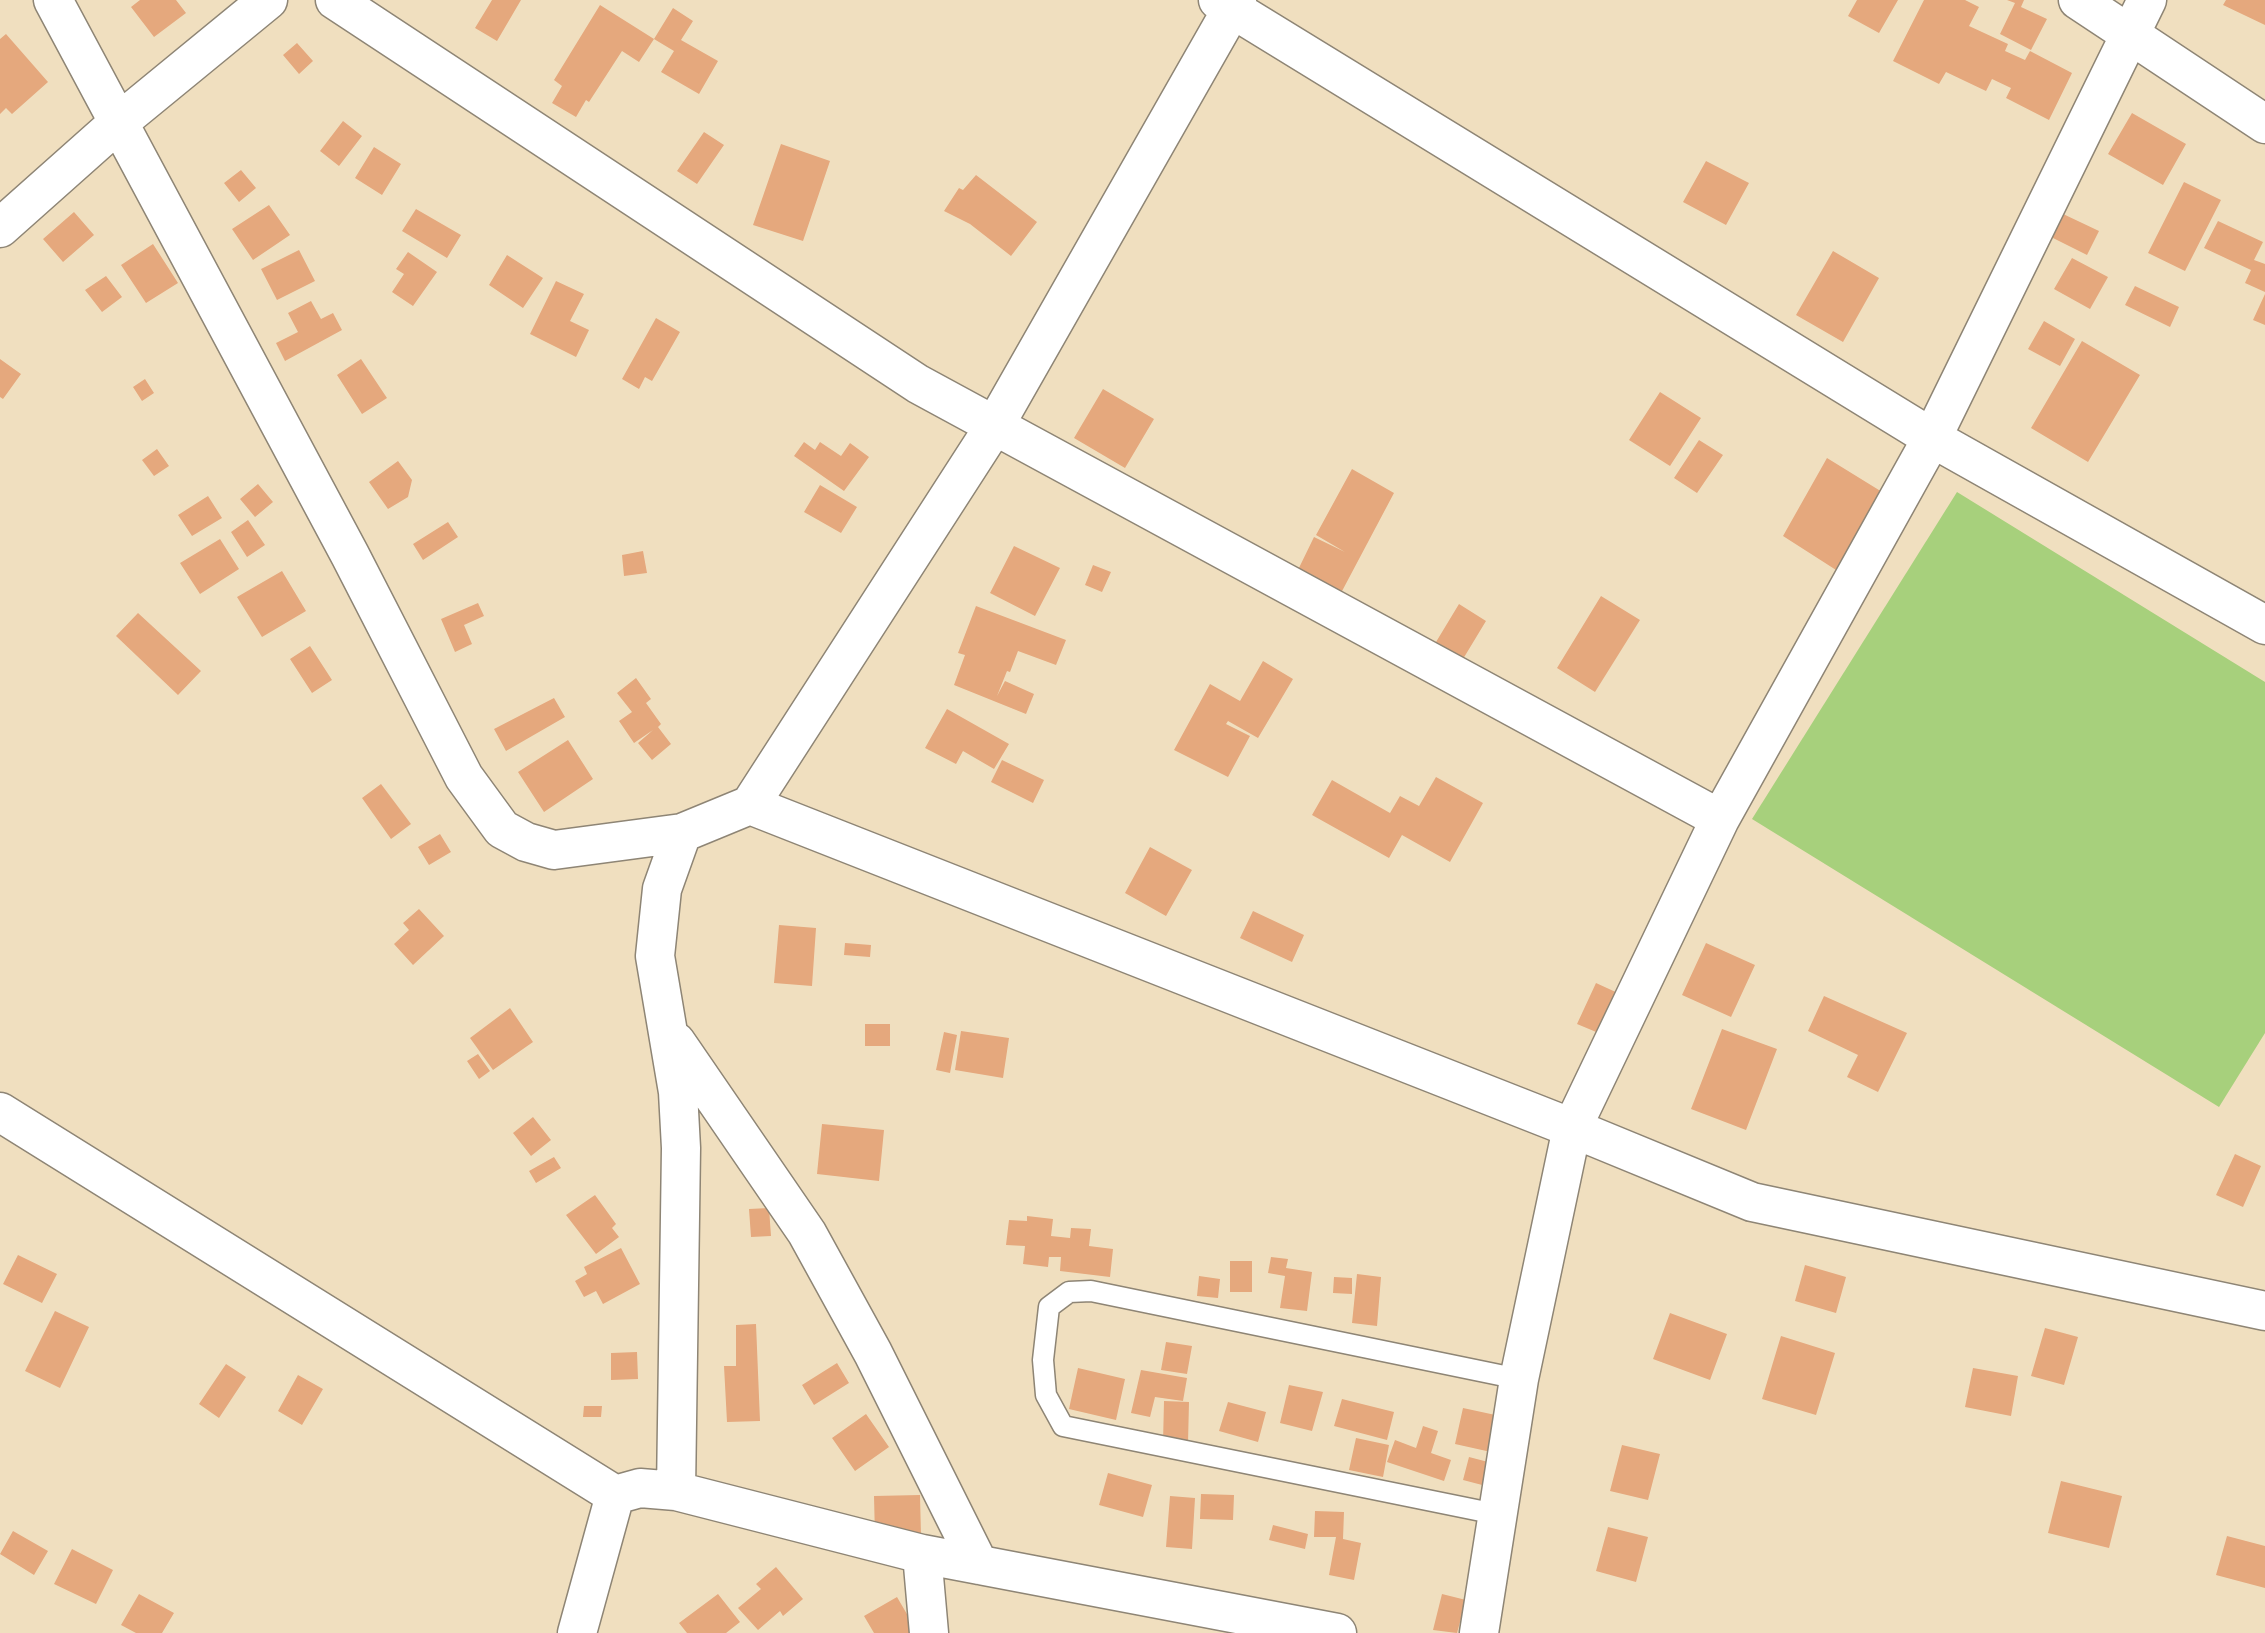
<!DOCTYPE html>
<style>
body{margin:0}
canvas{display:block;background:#f0dfbf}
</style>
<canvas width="2265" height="1633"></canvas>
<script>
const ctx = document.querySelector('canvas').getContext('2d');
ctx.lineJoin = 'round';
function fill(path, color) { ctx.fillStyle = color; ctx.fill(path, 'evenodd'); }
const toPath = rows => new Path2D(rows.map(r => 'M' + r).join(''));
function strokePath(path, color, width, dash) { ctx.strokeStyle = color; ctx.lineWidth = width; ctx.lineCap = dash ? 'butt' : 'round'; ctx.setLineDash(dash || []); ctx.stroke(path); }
fill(toPath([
 [1957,492,2265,682,2265,1033,2219,1107,1752,819]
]), '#a7d07c');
fill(toPath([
 [140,0,176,0,186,13,154,37,131,7],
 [492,0,521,0,497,41,475,28],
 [1857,0,1898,0,1879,33,1848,16],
 [1924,0,1965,0,1979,7,1969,26,2008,44,2005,51,2025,60,2030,51,2072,73,2049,120,2006,98,2011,88,1992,79,1986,91,1946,72,1939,84,1893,61],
 [2007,0,2024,0,2021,7,2047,19,2031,50,2000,34,2015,3],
 [2226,0,2265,0,2265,25,2223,5],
 [600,5,654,39,639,62,622,51,589,102,586,100,576,117,552,103,562,86,554,80],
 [673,8,693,21,681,40,718,61,699,94,661,72,674,51,654,39],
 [6,34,48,82,12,114,6,108,0,114,0,39],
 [297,43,313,61,299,74,283,55],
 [2132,113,2186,144,2163,185,2108,154],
 [343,121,362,136,339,166,320,151],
 [704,132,724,145,697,184,677,171],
 [781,144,830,161,803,241,753,225],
 [374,147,401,164,382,195,355,178],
 [1706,161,1749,183,1726,225,1683,202],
 [241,170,256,188,239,202,224,183],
 [976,175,1037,222,1011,256,970,224,944,211,959,188,963,190],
 [2184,182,2221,200,2185,271,2148,253],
 [269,205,290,235,253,260,232,229],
 [416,209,461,235,447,258,402,231],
 [74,212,94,235,63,262,43,239],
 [2061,213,2099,231,2087,255,2049,236],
 [2218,221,2263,242,2254,260,2265,264,2265,292,2245,283,2251,270,2204,248],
 [153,244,178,283,146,303,121,265],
 [299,250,315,281,277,300,261,269],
 [1833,251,1879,278,1843,342,1796,315],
 [408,252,437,272,413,306,392,292,404,274,396,269],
 [507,255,543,278,523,308,489,285],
 [2072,258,2108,277,2090,309,2054,289],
 [106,276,122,297,102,312,85,290],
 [556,281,584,294,570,321,589,330,576,357,530,334],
 [2135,286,2179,307,2170,327,2125,305],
 [2265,294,2265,325,2253,320],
 [311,301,321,319,333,313,342,330,285,361,276,343,298,332,288,313],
 [656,318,680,332,652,381,645,377,639,389,622,379],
 [2044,321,2075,339,2060,366,2028,349],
 [2082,341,2140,375,2088,462,2031,428],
 [0,359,21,374,3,399,0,397],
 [361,359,387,398,362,414,337,375],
 [145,379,154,393,142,401,133,387],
 [1103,389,1154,419,1125,468,1074,438],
 [1660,392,1701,418,1670,466,1629,440],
 [1699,440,1723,455,1697,493,1674,478],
 [804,442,815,450,820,442,841,456,850,443,869,457,844,491,794,456],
 [157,449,169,466,154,476,142,460],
 [1827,458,1887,495,1847,577,1783,536],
 [398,461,412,480,408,497,388,509,369,482],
 [1352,469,1394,493,1341,593,1297,572,1314,537,1345,552,1316,535],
 [258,484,273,502,255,517,240,499],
 [820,485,857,507,841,533,804,512],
 [208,496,222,518,192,536,178,515],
 [248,520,265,545,247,557,231,532],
 [448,522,458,537,423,560,413,544],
 [220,539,239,569,200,594,180,563],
 [1014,546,1060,568,1035,616,990,593],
 [643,551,647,573,624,576,622,555],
 [1093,565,1111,572,1102,592,1085,585],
 [282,571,306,611,262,637,237,597],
 [1601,596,1640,620,1595,692,1557,668],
 [478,603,484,616,464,625,472,644,455,652,441,619],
 [1459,604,1486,621,1463,659,1436,642],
 [976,606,1066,640,1056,665,1018,651,1010,672,1007,671,997,696,1005,681,1034,694,1026,714,954,685,965,655,958,653],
 [138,613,201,671,178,695,116,636],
 [310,646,332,680,312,693,290,659],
 [1263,661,1293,679,1258,738,1228,721,1226,724,1250,736,1228,777,1174,750,1210,684,1240,701],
 [636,678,651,699,646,703,661,724,658,727,671,744,652,760,638,743,653,730,634,743,619,721,632,712,617,693],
 [554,698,565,717,506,751,494,729],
 [947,709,1009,744,994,769,963,751,956,764,925,748],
 [568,740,593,779,544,812,518,772],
 [1002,760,1044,780,1033,803,991,782],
 [1436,777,1483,803,1450,862,1402,835,1389,858,1312,815,1332,780,1390,813,1400,796,1419,806],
 [381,784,411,824,391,839,362,798],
 [440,834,451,852,429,865,418,847],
 [1150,847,1192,870,1166,916,1125,893],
 [419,909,444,936,413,965,394,944,409,930,403,923],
 [1253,911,1304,935,1292,962,1240,938],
 [779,925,816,928,812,986,774,983],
 [845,943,871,945,870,957,844,955],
 [1706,943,1755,965,1731,1017,1682,995],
 [1596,983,1620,994,1601,1034,1577,1024],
 [1824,996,1907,1033,1878,1092,1847,1077,1858,1055,1808,1031],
 [510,1008,533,1042,493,1070,470,1038],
 [865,1024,890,1024,890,1046,865,1046],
 [1722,1029,1777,1049,1746,1130,1691,1109],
 [961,1031,1009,1038,1003,1078,955,1070],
 [944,1032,957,1035,950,1073,936,1070],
 [478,1054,490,1071,479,1079,467,1061],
 [533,1117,551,1140,531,1156,513,1133],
 [822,1124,884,1130,879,1181,817,1174],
 [2235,1154,2261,1166,2243,1207,2216,1195],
 [554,1157,561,1168,536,1183,529,1171],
 [595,1195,616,1224,612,1228,619,1237,596,1254,566,1215],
 [769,1208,771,1236,751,1237,749,1209],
 [1027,1216,1053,1219,1051,1236,1070,1238,1071,1228,1091,1229,1089,1246,1113,1249,1110,1277,1060,1271,1061,1257,1049,1257,1048,1267,1023,1264,1025,1246,1006,1245,1009,1220,1027,1221],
 [621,1248,640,1284,603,1304,596,1291,584,1297,575,1281,587,1274,584,1267],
 [18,1255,57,1274,42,1303,3,1284],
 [1271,1257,1288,1259,1286,1268,1312,1272,1307,1311,1280,1308,1285,1276,1268,1273],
 [1230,1261,1252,1261,1252,1292,1230,1292],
 [1805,1265,1846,1277,1836,1313,1795,1301],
 [1357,1274,1381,1277,1377,1326,1352,1323],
 [1199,1276,1220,1279,1218,1298,1197,1296],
 [1334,1277,1352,1278,1352,1294,1333,1293],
 [55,1311,89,1327,60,1388,25,1371],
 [1670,1313,1727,1334,1710,1380,1653,1359],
 [756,1324,760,1421,727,1422,724,1366,736,1366,736,1325],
 [2045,1328,2078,1337,2064,1385,2031,1376],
 [1781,1336,1835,1353,1816,1415,1762,1399],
 [1166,1342,1192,1346,1187,1374,1161,1370],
 [637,1352,638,1379,611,1380,611,1353],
 [837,1363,849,1383,814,1405,802,1385],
 [226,1364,246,1377,219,1418,199,1404],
 [1078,1368,1125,1379,1116,1420,1069,1409],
 [1973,1368,2018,1376,2011,1416,1965,1407],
 [1141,1370,1187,1378,1183,1401,1155,1397,1150,1417,1131,1413],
 [298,1375,323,1389,302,1425,278,1411],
 [1289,1385,1323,1392,1312,1431,1280,1423],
 [1342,1399,1394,1412,1387,1440,1334,1426],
 [1164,1401,1189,1402,1188,1443,1163,1443],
 [1228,1402,1266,1412,1258,1442,1219,1431],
 [584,1406,602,1406,601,1417,583,1417],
 [1463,1408,1500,1416,1491,1452,1455,1444],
 [866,1414,889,1447,855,1471,832,1438],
 [1423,1426,1438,1431,1431,1453,1451,1460,1444,1481,1387,1462,1395,1440,1416,1448],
 [1356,1438,1389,1445,1383,1477,1349,1470],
 [1622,1445,1660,1454,1648,1500,1610,1491],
 [1469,1457,1492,1463,1486,1486,1463,1480],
 [1108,1473,1152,1485,1143,1517,1099,1505],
 [2061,1481,2122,1496,2109,1548,2048,1533],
 [1201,1494,1234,1495,1233,1520,1200,1519],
 [920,1495,921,1536,875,1537,874,1496],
 [1170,1496,1195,1498,1192,1549,1166,1547],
 [1315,1511,1344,1512,1343,1539,1361,1543,1354,1580,1329,1575,1336,1537,1314,1537],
 [1273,1525,1308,1534,1305,1549,1269,1540],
 [1608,1527,1648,1537,1636,1582,1596,1571],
 [13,1531,48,1551,34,1575,0,1554],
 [2227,1536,2265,1546,2265,1588,2216,1575],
 [72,1549,113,1570,96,1604,54,1584],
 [776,1567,803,1599,783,1616,780,1611,758,1630,738,1608,761,1589,756,1584],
 [139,1594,174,1613,162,1633,136,1633,121,1625],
 [718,1594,740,1622,726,1633,687,1633,679,1623],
 [1442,1594,1466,1600,1457,1633,1433,1630],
 [897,1597,918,1633,874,1633,864,1616]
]), '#e5a87d');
const lane = toPath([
 [1496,1514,1063,1426,1046,1395,1043,1360,1049,1307,1069,1292,1091,1291,1519,1379]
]);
const street = toPath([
 [53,0,350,555,464,777,502,829,526,842,554,850,682,833,750,805,995,425,1237,0],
 [335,0,918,384,1720,819],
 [1218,0,1932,438,2265,625],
 [2078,0,2265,124],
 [0,228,118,123,268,0],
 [750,805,1572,1128,1752,1202,2265,1311],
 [676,1042,807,1233,873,1353,979,1565],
 [0,1112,615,1495],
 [676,1491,681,1148,678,1092,655,956,662,889,682,833],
 [922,1554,929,1633],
 [577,1633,615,1495,640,1488,676,1491,922,1554,1337,1633],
 [1479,1633,1519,1379,1572,1128,1720,819,1932,438,2147,0]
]);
strokePath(lane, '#8e8575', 23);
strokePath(street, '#8e8575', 41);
strokePath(lane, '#fff', 20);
strokePath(street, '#fff', 38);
</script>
